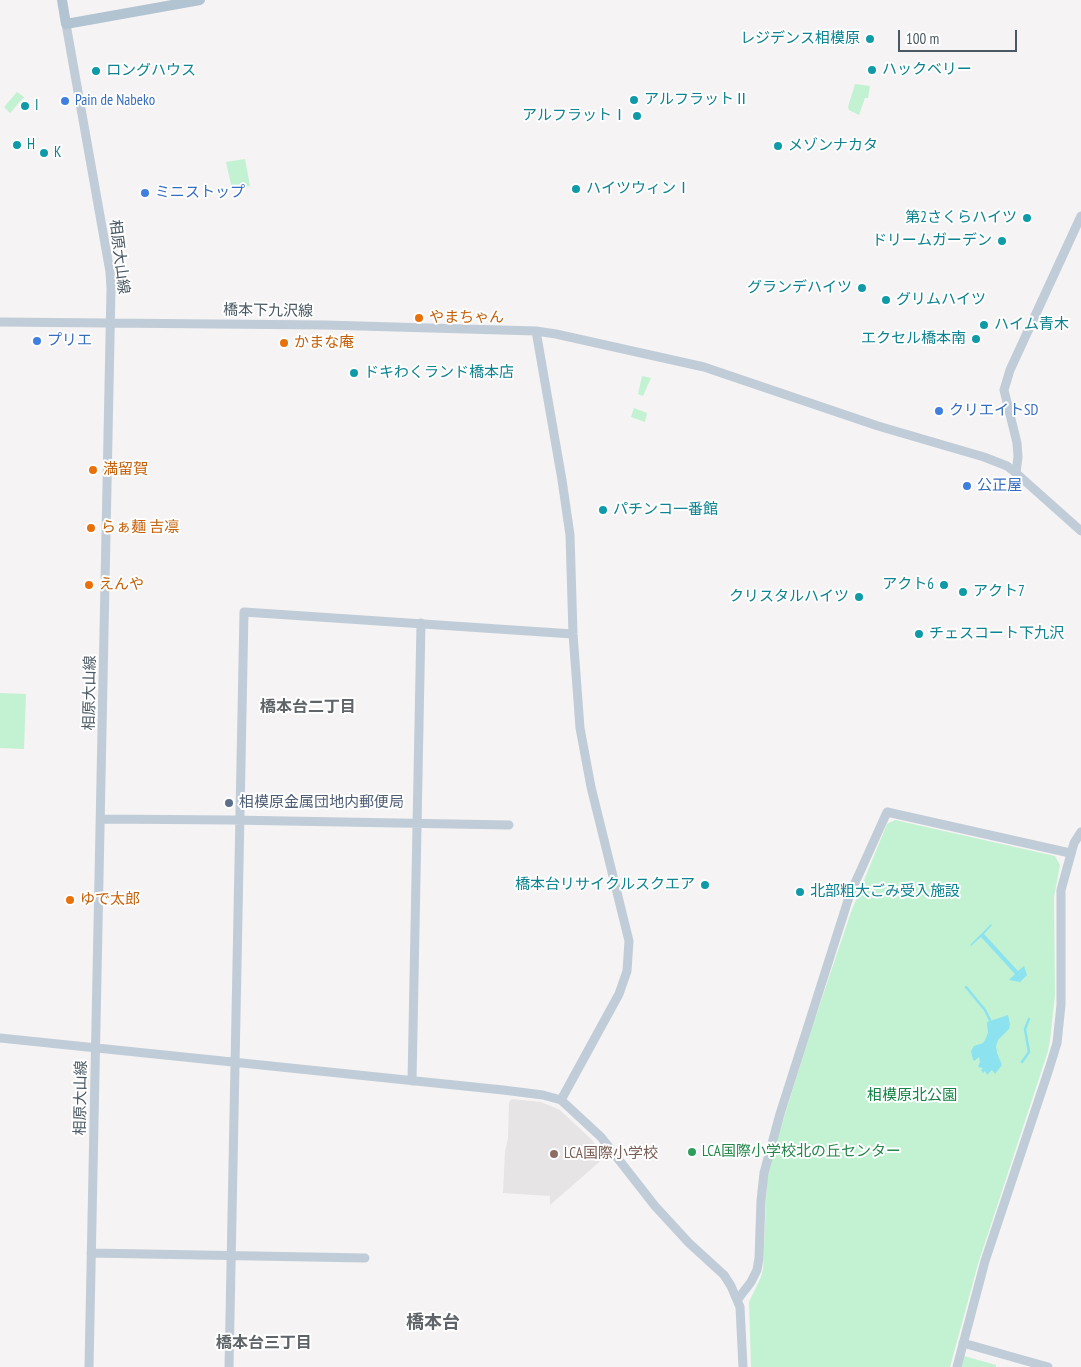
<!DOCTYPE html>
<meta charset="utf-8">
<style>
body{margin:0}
#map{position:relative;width:1081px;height:1367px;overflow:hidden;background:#f5f3f3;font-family:"PT Sans Narrow",sans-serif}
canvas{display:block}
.scale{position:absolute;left:898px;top:30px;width:119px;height:22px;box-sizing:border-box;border:2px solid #495862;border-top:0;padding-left:6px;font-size:15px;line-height:18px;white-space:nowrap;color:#495862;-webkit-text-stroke:4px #fff;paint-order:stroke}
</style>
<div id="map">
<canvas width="1081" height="1367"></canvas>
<div class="scale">100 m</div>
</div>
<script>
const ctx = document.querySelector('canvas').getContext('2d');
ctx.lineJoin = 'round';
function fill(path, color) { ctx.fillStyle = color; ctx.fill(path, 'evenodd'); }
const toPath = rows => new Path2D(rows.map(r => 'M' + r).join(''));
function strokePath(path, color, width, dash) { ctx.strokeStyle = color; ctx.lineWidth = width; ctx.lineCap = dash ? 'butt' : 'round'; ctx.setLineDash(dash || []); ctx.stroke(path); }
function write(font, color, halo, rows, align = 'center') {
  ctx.font = font + ' "PT Sans Narrow","Noto Sans JP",sans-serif'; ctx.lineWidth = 4; ctx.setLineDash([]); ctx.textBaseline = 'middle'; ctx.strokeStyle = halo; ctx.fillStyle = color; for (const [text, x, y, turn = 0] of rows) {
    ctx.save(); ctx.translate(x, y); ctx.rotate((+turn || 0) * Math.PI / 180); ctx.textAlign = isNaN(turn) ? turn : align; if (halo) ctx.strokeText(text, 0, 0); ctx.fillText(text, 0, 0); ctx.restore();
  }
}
fill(toPath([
 [512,1099,541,1102,560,1110,591,1139,605,1157,550,1205,550,1196,503,1193,505,1151,508,1139,509,1102]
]), '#e6e4e5');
fill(toPath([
 [855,84,870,86,868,98,865,98,859,115,849,110,848,107],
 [17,92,24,97,10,113,4,107],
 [245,159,250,186,232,189,226,162],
 [642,376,651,378,643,396,638,394],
 [634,408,647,413,645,422,631,417],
 [0,693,26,694,24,749,0,748],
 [895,820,1055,856,1060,865,1054,897,1055,995,1050,1040,1048,1051,978,1264,950,1367,751,1367,749,1302,761,1277,763,1269,767,1181,771,1159,810,1034,851,912,887,824],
 [964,1356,996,1365,996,1367,961,1367]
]), '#c2f2d2');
fill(toPath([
 [991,924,992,925,984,934,1018,971,1024,966,1027,975,1020,982,1009,980,1015,974,981,937,971,946,970,945],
 [1008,1015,1010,1024,1009,1029,998,1040,996,1046,997,1053,1002,1065,995,1074,992,1070,987,1075,985,1071,983,1073,981,1070,983,1068,978,1067,980,1062,979,1057,974,1061,973,1060,971,1051,974,1046,983,1043,985,1040,988,1033,987,1022]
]), '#8de2f0');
strokePath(toPath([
 [966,987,985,1010,990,1020],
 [1022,1062,1029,1052,1025,1029,1029,1019]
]), '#8de2f0', 2.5);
strokePath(toPath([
 [66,24,110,272,111,289,89,1367],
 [0,322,325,325,536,331,556,334,704,367,878,426,984,457,1007,466,1016,473,1081,531],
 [536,331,562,480,570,535,573,634,580,728,591,787,629,941,627,971,619,994,561,1100],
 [1016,473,1018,457,1017,443,1004,390,1010,370,1081,216],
 [101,819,231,820,509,825],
 [0,1038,503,1090,543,1095,561,1100,601,1137,655,1206,689,1243,724,1275,731,1286,740,1307,743,1367],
 [412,1081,421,623],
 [91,1253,365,1258],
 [738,1299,751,1282,757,1270,759,1258,761,1201,764,1173,780,1114,850,894,887,812,1070,853],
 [963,1343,1048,1367],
 [229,1367,244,612,573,634],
 [957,1367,985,1261,1049,1069,1057,1043,1061,1005,1061,890,1074,843,1081,832]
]), '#c0ccd7', 9);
strokePath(toPath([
 [62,0,66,24,200,0]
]), '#b2c4d2', 10);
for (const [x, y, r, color] of [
 [870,39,5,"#0f9aa8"],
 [872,70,5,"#0f9aa8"],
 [96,71,5,"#0f9aa8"],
 [634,100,5,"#0f9aa8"],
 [65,101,5,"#3f7fe0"],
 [25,106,5,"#0f9aa8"],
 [637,116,5,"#0f9aa8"],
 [17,145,5,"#0f9aa8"],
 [778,146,5,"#0f9aa8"],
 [44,153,5,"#0f9aa8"],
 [576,189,5,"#0f9aa8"],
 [145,193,5,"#3f7fe0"],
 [1027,218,5,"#0f9aa8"],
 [1002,241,5,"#0f9aa8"],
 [862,288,5,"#0f9aa8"],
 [886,300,5,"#0f9aa8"],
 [419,318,5,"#e8710a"],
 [984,325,5,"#0f9aa8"],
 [976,339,5,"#0f9aa8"],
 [37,341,5,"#3f7fe0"],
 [284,343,5,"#e8710a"],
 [354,373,5,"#0f9aa8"],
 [939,411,5,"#3f7fe0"],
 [93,470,5,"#e8710a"],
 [967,486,5,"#3f7fe0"],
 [603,510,5,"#0f9aa8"],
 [91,528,5,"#e8710a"],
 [89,585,5,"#e8710a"],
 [944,585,5,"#0f9aa8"],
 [963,592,5,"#0f9aa8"],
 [859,597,5,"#0f9aa8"],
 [919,634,5,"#0f9aa8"],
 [229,803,5,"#5c6f8a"],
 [705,885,5,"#0f9aa8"],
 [800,892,5,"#0f9aa8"],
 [70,900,5,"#e8710a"],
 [692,1152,5,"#2e9e5b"],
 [554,1154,5,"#8d6e63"]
]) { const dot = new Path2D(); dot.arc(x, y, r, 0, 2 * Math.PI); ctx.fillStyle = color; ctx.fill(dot); strokePath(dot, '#fff', 2); }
write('15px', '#0d838f', '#fff', [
 ["レジデンス相模原",860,39,"right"],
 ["ハックベリー",882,70],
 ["ロングハウス",106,71],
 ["アルフラットⅡ",644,100],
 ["I",35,106],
 ["アルフラットⅠ",627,116,"right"],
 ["H",27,145],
 ["メゾンナカタ",788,146],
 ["K",54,153],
 ["ハイツウィンⅠ",586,189],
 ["第2さくらハイツ",1017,218,"right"],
 ["ドリームガーデン",992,241,"right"],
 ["グランデハイツ",852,288,"right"],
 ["グリムハイツ",896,300],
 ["ハイム青木",994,325],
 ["エクセル橋本南",966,339,"right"],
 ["ドキわくランド橋本店",364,373],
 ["パチンコ一番館",613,510],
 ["アクト6",934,585,"right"],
 ["アクト7",973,592],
 ["クリスタルハイツ",849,597,"right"],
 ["チェスコート下九沢",929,634],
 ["橋本台リサイクルスクエア",695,885,"right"],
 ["北部粗大ごみ受入施設",810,892]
], 'left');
write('15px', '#366cbe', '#fff', [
 ["Pain de Nabeko",75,101],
 ["ミニストップ",155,193],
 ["プリエ",47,341],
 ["クリエイトSD",949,411],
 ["公正屋",977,486]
], 'left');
write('15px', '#495862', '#fff', [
 ["相原大山線",119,257,83],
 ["橋本下九沢線",268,311,1],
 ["相原大山線",90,693,-89],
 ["相原大山線",81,1098,-89]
]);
write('15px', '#c56008', '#fff', [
 ["やまちゃん",429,318],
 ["かまな庵",294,343],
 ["満留賀",103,470],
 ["らぁ麺 吉凛",101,528],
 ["えんや",99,585],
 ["ゆで太郎",80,900]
], 'left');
write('15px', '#4e5e75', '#fff', [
 ["相模原金属団地内郵便局",239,803]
], 'left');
write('15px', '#148345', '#fff', [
 ["相模原北公園",912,1096]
]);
write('15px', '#27864d', '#fff', [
 ["LCA国際小学校北の丘センター",702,1152]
], 'left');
write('15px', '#785e54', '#fff', [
 ["LCA国際小学校",564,1154]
], 'left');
write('bold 16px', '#5f6468', '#fff', [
 ["橋本台二丁目",308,707],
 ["橋本台三丁目",264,1343]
]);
write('bold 18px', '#5f6468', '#fff', [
 ["橋本台",433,1323]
]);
</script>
